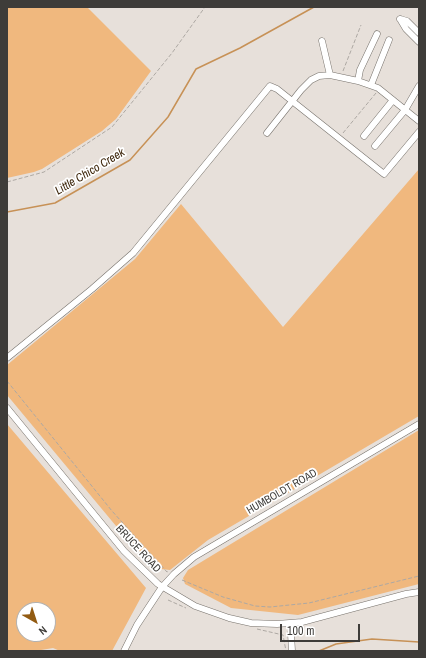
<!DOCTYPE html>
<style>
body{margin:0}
#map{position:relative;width:426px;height:658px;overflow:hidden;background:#e7e0da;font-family:"Archivo Narrow",sans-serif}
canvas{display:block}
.frame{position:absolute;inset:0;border:8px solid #3e3c39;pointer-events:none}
.north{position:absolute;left:16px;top:602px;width:40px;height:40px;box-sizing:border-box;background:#fff;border:1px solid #b2b1b0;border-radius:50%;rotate:141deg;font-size:11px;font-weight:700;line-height:16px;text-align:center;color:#3e3c39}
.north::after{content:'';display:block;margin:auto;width:14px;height:18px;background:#925b12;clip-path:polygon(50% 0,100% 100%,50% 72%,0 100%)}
.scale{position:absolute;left:280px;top:624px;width:80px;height:18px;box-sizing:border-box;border:2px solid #3e3c39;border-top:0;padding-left:5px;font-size:12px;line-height:14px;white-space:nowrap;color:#3e3c39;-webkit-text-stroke:3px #fff;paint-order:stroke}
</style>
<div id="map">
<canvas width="426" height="658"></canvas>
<div class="frame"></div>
<div class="north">N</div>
<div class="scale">100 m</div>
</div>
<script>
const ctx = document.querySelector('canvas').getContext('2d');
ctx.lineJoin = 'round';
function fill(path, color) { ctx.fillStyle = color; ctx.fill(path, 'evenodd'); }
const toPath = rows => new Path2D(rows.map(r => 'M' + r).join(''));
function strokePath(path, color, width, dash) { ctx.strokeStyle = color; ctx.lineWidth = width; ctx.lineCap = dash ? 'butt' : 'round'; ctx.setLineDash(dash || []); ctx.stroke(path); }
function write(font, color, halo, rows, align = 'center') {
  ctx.font = font + ' "Archivo Narrow",sans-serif'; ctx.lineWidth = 3.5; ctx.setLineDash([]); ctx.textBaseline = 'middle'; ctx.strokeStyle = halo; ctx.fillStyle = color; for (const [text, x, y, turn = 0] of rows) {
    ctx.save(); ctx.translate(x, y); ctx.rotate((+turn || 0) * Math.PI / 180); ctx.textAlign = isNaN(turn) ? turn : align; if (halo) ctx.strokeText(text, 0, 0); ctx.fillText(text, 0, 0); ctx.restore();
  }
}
fill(toPath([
 [7,7,87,7,151,71,116,119,102,131,42,169,34,172,7,178],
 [419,169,419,416,208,540,170,570,161,569,131,544,7,395,7,365,135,259,181,204,283,327],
 [7,424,146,588,112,651,60,651,53,648,35,651,7,651],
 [24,610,48,610,48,634,24,634],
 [419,430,419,584,298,615,231,608,185,584,183,578,188,570]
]), '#f0b87e');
strokePath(toPath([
 [7,212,55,203,130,160,168,117,196,69,240,48,314,7],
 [319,651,336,644,372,639,419,642]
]), '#c79156', 1.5);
const minor = toPath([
 [400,19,406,29,419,42],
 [400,19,407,21,419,33],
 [322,41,330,75],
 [358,81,360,70,377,34],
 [371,85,389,40],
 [267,133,301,90,311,80,319,76,330,75,358,81,378,88,419,121],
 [364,136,393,100],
 [375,146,405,110,419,86],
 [7,358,92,289,133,253,270,86,277,89,384,174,419,132],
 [7,408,124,551,158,584,195,606,229,618,251,623,277,624,302,622,406,594,419,592],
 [124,651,137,625,162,587,174,574,194,557,419,424],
 [292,651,291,634,293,623]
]);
strokePath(minor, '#77726c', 7);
strokePath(toPath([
 [343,71,361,25],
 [343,133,376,93],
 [7,182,44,172,112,127,172,53,205,7],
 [7,381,112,511,167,572,169,571],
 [182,580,223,597,255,606,270,607,309,603,419,576],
 [168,600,186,608],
 [257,629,283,635,286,651]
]), '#ada8a3', 1, [4, 2]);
strokePath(minor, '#fff', 6);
write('11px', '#3e3c39', '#fff', [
 ["HUMBOLDT ROAD",282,492,-30],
 ["BRUCE ROAD",138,549,47]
]);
write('italic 12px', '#3e270c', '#fff', [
 ["Little Chico Creek",90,172,-31]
]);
</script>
